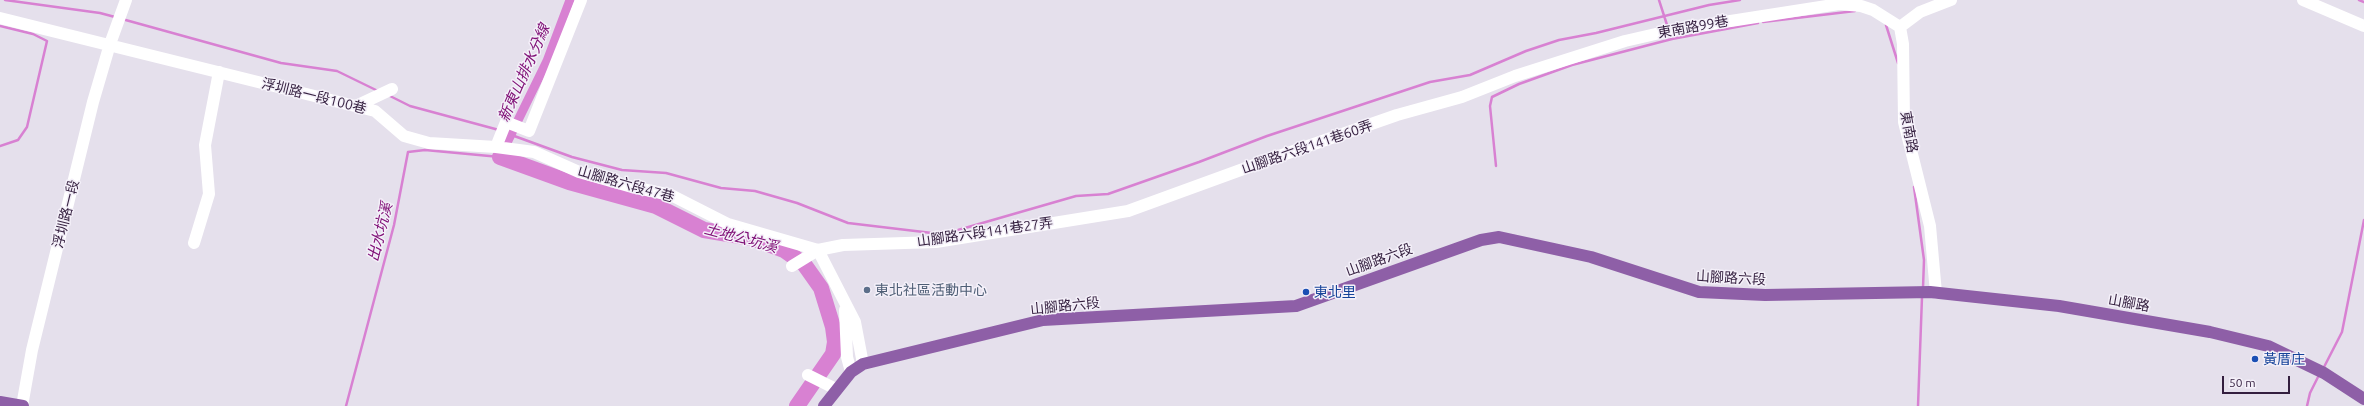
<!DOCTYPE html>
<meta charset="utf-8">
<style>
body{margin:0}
#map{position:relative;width:2364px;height:406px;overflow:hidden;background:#e5e0ec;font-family:Ubuntu,sans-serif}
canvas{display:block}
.scale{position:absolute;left:2222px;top:376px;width:68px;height:18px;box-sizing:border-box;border:2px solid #331e3e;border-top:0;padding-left:5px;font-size:12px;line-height:14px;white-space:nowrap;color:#331e3e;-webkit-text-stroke:3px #f4f0f9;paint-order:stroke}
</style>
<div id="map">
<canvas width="2364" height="406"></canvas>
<div class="scale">50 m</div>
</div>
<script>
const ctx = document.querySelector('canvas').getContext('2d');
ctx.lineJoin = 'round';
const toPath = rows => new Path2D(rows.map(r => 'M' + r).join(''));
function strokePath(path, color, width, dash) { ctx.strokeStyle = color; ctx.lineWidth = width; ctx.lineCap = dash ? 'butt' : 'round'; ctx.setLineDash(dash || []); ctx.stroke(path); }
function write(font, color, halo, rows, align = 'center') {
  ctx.font = font + ' Ubuntu,"Noto Sans TC",sans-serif'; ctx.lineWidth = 3; ctx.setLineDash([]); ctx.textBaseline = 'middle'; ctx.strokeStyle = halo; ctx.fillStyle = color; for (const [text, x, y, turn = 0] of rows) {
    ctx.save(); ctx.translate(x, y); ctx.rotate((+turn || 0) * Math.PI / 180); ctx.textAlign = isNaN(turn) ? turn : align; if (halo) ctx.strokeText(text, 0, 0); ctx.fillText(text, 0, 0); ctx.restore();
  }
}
strokePath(toPath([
 [5,0,100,13,115,17],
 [1659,0,1668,28],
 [2359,0,2364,2],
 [122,19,281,63,337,71,378,91],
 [1763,22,1855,11],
 [1886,25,1898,63],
 [0,26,33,34,47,41,27,127,18,140,0,146],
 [388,95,410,106,499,130],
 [506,133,572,157,622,170,666,173,721,188,755,191,797,203,848,223,932,233,958,230,1076,196,1108,194,1199,162,1267,136,1430,82,1470,75,1526,51,1559,40,1596,33,1709,5,1740,0],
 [1496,166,1490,106,1492,97,1519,84,1572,65,1672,39,1758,23],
 [1914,187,1924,260,1923,288],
 [2323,369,2342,332,2364,220],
 [346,406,394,225,408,152,425,150,500,157],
 [1918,406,1922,297],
 [2307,406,2310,393,2319,375]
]), '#d881d2', 2.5);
strokePath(toPath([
 [500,157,547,61,570,0]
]), '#d881d2', 9);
strokePath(toPath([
 [500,157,569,182,656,206,704,230,752,238,784,250,804,264,821,288,833,327,835,342,833,354,797,406]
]), '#d881d2', 16);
strokePath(toPath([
 [2303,0,2364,26],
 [0,18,375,111,404,136,429,143,496,147,534,152,579,172,632,187,671,195,728,224,818,250,855,322,863,364],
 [1900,27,1903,44,1904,122,1930,226,1936,293],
 [1900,27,1920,12,1951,0],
 [356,106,392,89],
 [496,147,506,122,529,131,581,0],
 [194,243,209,194,205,145,219,72],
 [792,266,818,250,843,245,936,242,1128,211,1268,160,1397,115,1462,97,1515,76,1625,41,1673,30,1839,4,1861,6,1873,10,1900,27],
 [845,310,847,357,851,372],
 [808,375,836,389],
 [22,406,32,350,93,102,110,44,126,0]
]), '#fff', 12);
strokePath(toPath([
 [0,402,23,406],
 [824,406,851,372,863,364,1043,320,1296,306,1481,240,1499,237,1591,257,1699,292,1765,295,1930,292,2059,306,2210,332,2268,346,2324,373,2364,399]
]), '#8e5fa7', 12);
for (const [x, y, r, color] of [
 [867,290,4,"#5c6f8a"],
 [1306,292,4,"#1a4fb4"],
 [2255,359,4,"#1a4fb4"]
]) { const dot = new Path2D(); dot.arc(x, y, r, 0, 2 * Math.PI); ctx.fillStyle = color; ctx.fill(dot); strokePath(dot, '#f4f0f9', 1.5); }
write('14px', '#331e3e', '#f4f0f9', [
 ["東南路99巷",1693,27,-10],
 ["浮圳路一段100巷",314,96,14],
 ["東南路",1909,132,80],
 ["山腳路六段141巷60弄",1307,147,-19],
 ["山腳路六段47巷",626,184,16],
 ["浮圳路一段",66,214,-76],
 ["山腳路六段141巷27弄",985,232,-8],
 ["山腳路六段",1379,260,-20],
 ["山腳路六段",1731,278,3],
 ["山腳路",2129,303,10],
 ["山腳路六段",1065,306,-6]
]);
write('14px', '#4e5e75', '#f4f0f9', [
 ["東北社區活動中心",875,290]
], 'left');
write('14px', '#164399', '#f4f0f9', [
 ["東北里",1314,292],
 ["黃厝庄",2263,359]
], 'left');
write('italic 15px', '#811278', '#f4f0f9', [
 ["新東山排水分線",524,73,-66],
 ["出水坑溪",380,232,-76],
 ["土地公坑溪",741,238,15]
]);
</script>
